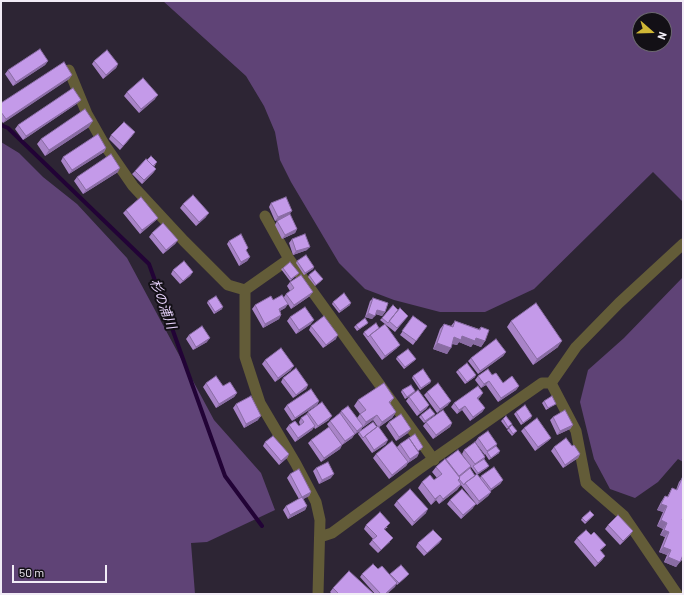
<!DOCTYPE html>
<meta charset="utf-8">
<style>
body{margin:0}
#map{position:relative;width:684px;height:595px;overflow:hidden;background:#2d2534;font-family:Barlow,sans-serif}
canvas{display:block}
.frame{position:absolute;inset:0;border:2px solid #f1ecf6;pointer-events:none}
.north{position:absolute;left:632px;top:12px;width:40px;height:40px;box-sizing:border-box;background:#131016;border:1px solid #6c6870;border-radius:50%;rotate:110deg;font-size:11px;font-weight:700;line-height:16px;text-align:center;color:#f1ecf6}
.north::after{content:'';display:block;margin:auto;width:14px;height:18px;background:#d0b736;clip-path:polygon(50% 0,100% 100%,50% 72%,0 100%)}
.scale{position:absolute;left:12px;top:565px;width:95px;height:18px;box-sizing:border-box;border:2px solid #f1ecf6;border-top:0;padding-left:5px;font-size:12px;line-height:14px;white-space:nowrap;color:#f1ecf6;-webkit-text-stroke:3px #131016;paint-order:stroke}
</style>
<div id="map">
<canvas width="684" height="595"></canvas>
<div class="frame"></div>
<div class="north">N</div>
<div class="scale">50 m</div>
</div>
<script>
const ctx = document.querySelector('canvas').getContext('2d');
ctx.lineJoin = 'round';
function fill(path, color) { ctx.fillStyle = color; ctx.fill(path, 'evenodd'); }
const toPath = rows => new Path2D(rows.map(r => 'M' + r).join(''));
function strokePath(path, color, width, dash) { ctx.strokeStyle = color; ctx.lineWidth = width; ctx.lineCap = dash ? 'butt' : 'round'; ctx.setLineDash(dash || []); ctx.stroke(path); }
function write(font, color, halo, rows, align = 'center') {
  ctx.font = font + ' Barlow,"Noto Sans JP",sans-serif'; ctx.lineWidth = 4; ctx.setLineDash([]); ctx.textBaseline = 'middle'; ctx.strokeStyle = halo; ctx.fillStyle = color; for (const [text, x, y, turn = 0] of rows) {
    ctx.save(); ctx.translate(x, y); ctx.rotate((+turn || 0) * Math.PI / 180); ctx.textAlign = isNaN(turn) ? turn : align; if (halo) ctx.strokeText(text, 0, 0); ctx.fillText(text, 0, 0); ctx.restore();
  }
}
fill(toPath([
 [163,1,683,1,683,202,653,172,534,289,485,312,440,312,394,300,365,289,339,263,291,182,280,160,275,132,264,106,246,76],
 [640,20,664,20,664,44,640,44],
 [1,142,19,153,43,177,77,204,127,258,214,420,261,473,275,510,207,542,191,543,195,594,1,594],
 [683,277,683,462,678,459,658,482,635,498,610,489,594,459,580,402,588,370,624,338]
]), '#5f4376');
strokePath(toPath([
 [1,125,8,128,149,264,225,476,262,526]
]), '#220336', 4);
strokePath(toPath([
 [69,70,87,114,104,144,133,186,184,241,228,285,245,290,245,357,260,403,296,464,316,502,320,520,318,594],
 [265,216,289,259,434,460],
 [245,290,289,259],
 [551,383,576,431,586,483,624,516,677,594],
 [551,383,576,347,619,303,683,244],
 [320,537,332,533,419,469,542,383,551,383]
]), '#635c38', 11);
fill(toPath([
 [48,61,45,65,13,86,5,74,8,70],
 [94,61,118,64,116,68,103,79,92,64],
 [72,75,69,79,3,123,1,120,1,103],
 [127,92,155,99,139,113,124,96],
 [78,103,23,140,15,129,18,125],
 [89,127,45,156,37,144,41,139],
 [111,135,132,136,120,150,109,139],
 [106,148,104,152,69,174,61,161,63,157],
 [157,162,154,167,156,169,153,173,142,184,132,174,135,171],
 [118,172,83,194,74,181,77,177],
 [271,203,290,215,297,229,295,233,282,239,275,225,277,221,286,217,275,221,269,207],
 [183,204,206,217,196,226,180,208],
 [126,210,158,218,155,221,140,234,123,213],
 [152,233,178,240,175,244,163,254,149,237],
 [292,239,307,250,293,255,289,243],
 [229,241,246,251,250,257,247,261,239,266,227,244],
 [297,261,314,267,313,269,304,275,296,263],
 [283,268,299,273,297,275,290,281,281,269],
 [173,270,193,272,190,276,180,284,171,274],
 [309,275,321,281,315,286,308,277],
 [290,282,310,296,291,309,288,304,285,308,280,311,281,315,279,319,263,328,252,309,255,305,284,297,286,294,290,291,287,286],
 [373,298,385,312,382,316,375,314,372,319,365,317,370,301],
 [208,301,222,309,214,314,207,303],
 [333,302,350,305,339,313,332,304],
 [408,316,395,332,380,320,382,318],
 [413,316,427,326,413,345,400,335],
 [290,317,311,324,296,334,287,321],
 [455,321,479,329,481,327,485,341,481,347,473,344,471,347,459,342,457,345,452,344,447,354,433,349,440,329,444,324,451,326],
 [511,321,558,347,533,365,507,327],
 [367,324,357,331,354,327,356,325],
 [311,326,336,339,323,348,309,330],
 [379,328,397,348,382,360,363,334,364,332],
 [189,335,207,342,193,350,186,339],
 [506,352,503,356,478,374,468,361,471,358],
 [397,357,416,359,414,361,404,369,396,359],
 [265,360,291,370,275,382,262,364],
 [458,370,475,377,465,384,456,372],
 [492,375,503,383,519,386,516,390,498,402,486,385,481,388,475,380,478,376],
 [413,376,431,381,430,383,420,390,412,378],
 [283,378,308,385,306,389,293,398,281,382],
 [206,383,223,386,237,393,234,397,216,408,203,387],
 [402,390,415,391,414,393,405,399,401,392],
 [427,392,448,405,437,413,424,395],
 [483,393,480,397,478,399,485,408,482,412,470,421,462,410,457,414,451,407,454,403],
 [409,397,429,405,426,409,417,416,406,401],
 [394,398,390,403,396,412,392,418,379,427,386,444,372,453,358,434,359,432,378,427,373,420,362,428,361,430,354,435,352,438,342,445,340,449,321,462,308,443,311,440,329,427,327,424,330,421,340,413,341,411,357,418,360,414,354,406,358,400],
 [319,401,317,405,292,421,284,409,287,405],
 [544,401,554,405,546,410,542,403],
 [236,404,258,420,244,428,233,408],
 [308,412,329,420,315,429,314,427,312,430,295,442,286,429,289,425,299,426,300,425,299,422,301,418,306,415],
 [516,412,531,418,521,425,514,414],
 [435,414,433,416,424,423,419,417,421,415],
 [553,417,573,425,570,429,557,435,550,420],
 [503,419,510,426,507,429,501,421],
 [389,422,408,433,396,441,386,426],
 [426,422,452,423,450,427,433,439,423,426],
 [509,428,515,433,512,436,507,430],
 [524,428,551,438,548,441,535,451,521,431],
 [478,438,497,444,496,446,499,453,489,460,485,454,485,455,475,442],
 [265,442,289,454,287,458,279,465,263,446],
 [400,444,422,449,418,451,419,453,417,457,408,463,406,466,389,479,373,458,376,454,397,447],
 [572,446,580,454,578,458,563,468,551,451,554,447],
 [464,450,485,457,484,459,487,468,477,475,480,478,481,476,503,480,500,484,490,491,491,492,488,496,477,505,461,485,457,490,439,504,436,500,431,505,418,488,422,482,434,480,437,478,432,472,436,467,446,459,469,464,462,454],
 [471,467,477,475,475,476,470,468],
 [316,468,331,478,319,484,313,471],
 [290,474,311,492,309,496,303,499,307,506,305,510,288,519,283,510,286,506,299,499,287,478],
 [683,477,683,520,682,520,683,520,683,559,681,561,680,561,676,567,664,562,667,555,659,552,665,537,660,535,663,529,657,526,663,512,657,510,661,502,665,496,667,497,672,488,676,490,679,482],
 [450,500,473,508,461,519,447,504],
 [397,501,426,513,412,526,394,505],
 [592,517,585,524,581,520,582,518],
 [366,525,388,527,385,529,390,542,378,553,369,544,373,539,364,529],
 [608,525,633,531,630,535,620,545,605,529],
 [591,535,606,545,600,551,605,556,602,560,595,567,574,542,577,538],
 [442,539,439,543,424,556,416,547,418,543],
 [378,569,390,575,407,576,397,585,396,584,387,594,375,594,360,577,362,574],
 [333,588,374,594,332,594,330,592]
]), '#a984c8');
fill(toPath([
 [48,61,45,65,13,86,16,82],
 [118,64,116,68,103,79,106,75],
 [72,75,69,79,3,123,6,119],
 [158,95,155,99,139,113,141,109],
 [81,100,78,103,23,140,26,136],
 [93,121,89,127,45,156,49,150],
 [135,132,132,136,120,150,123,146],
 [106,148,104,152,69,174,72,170],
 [120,168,118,172,83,194,86,190],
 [156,169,153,173,142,184,144,180],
 [292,211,289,215,275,221,278,217],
 [209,213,206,217,196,226,199,222],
 [158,218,155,221,140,234,142,230],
 [297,229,295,233,282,239,285,235],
 [178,240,175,244,163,254,166,250],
 [310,247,307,250,293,255,296,251],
 [250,257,247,261,239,266,241,262],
 [314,267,313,269,304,275,305,273],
 [193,272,190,276,180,284,183,281],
 [313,292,310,296,291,309,294,305],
 [351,303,350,305,339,313,340,311],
 [288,304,285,308,276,313,279,309],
 [223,307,222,309,214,314,215,312],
 [377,310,385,312,382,316,374,313],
 [368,313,375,316,372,319,365,317],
 [281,315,279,319,263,328,265,324],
 [314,320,311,324,296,334,299,330],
 [338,335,336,339,323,348,326,345],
 [462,336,476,338,485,341,481,347,473,344,471,347,459,342,457,345,450,343,454,337],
 [210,338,207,342,193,350,196,347],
 [562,341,558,347,533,365,537,359],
 [437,343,451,348,447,354,433,349],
 [400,345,397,348,382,360,385,356],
 [506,352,503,356,478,374,480,371],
 [416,359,414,361,404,369,405,367],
 [294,366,291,370,275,382,278,378],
 [476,375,475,377,465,384,467,382],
 [431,381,430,383,420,390,421,388],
 [489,381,486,385,481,388,484,384],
 [308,385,306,389,293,398,296,395],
 [519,386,516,390,498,402,501,398],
 [415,391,414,393,405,399,407,397],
 [237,393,234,397,216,408,219,404],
 [483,393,480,397,475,402,477,398],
 [319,401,317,405,292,421,295,418],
 [451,401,448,405,437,413,440,409],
 [429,405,426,409,417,416,420,412],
 [465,406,462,410,457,414,459,410],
 [485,408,482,412,470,421,473,417],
 [396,412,392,418,378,428,382,422],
 [435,414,433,416,424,423,425,421],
 [377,415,373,420,362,428,361,430,354,435,357,431,363,427,366,422],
 [261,416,258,420,244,428,246,424],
 [332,416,329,420,315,429,318,426],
 [532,416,531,418,521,425,523,423],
 [452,423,450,427,433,439,436,435],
 [573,425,570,429,557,435,560,431],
 [315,426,312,430,295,442,298,438],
 [411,429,408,433,396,441,399,437],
 [355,434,352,438,342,445,345,441],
 [551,438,548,441,535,451,538,447],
 [388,440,386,444,372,453,374,450],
 [342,445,340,449,321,462,324,458],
 [500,451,499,453,489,460,491,458],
 [419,453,417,457,408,463,406,466,389,479,392,475,408,463,410,459],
 [289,454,287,458,279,465,281,461],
 [580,454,578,458,563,468,565,465],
 [489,466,487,468,477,475,478,473],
 [334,474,331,478,319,484,322,480],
 [503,480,500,484,488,493,491,489],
 [461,484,457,490,439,504,443,499],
 [311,492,309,496,300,501,302,497],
 [491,492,488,496,477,505,479,501],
 [440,495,436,500,431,505,435,499],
 [476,504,473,508,461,519,463,515],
 [661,504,667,506,663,512,657,510],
 [307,506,305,510,288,519,290,515],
 [428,509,426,513,412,526,414,522],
 [661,520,667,523,663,529,657,526],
 [664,530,669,532,665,537,660,535],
 [633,531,630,535,620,545,623,541],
 [442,539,439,543,424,556,427,553],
 [663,547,671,550,667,555,659,552],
 [605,556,602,560,595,567,598,563],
 [668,557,680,562,676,567,664,562],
 [397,583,395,587,387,594,385,594]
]), '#896ca3');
const building = toPath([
 [40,49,48,61,16,82,8,70,40,49],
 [107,50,118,64,106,75,94,61,107,50],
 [64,62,72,75,6,119,1,112,1,103,64,62],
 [143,78,158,95,141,109,127,92,143,78],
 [73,88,81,100,26,136,18,125,73,88],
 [85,109,93,121,49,150,41,139,85,109],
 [124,122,135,132,123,146,111,135,124,122],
 [98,134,106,148,72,170,63,157,98,134],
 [111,154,120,168,86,190,77,177,111,154],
 [151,156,157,162,153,166,147,160,151,156],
 [146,159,156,169,144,180,135,171,146,159],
 [193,195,209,213,199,222,183,204,193,195],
 [141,197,158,218,142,230,126,210,141,197],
 [286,197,292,211,278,217,271,203,286,197],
 [290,214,297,229,285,235,277,221,290,214],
 [163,223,178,240,166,250,152,233,163,223],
 [241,234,248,248,246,250,250,257,241,262,229,241,241,234],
 [305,234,310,247,296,251,292,239,305,234],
 [306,255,314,267,305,273,297,261,306,255],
 [184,261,193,272,183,281,173,270,184,261],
 [290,262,299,273,291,279,283,268,290,262],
 [315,270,323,279,316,285,309,275,315,270],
 [301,275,313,292,294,305,286,294,294,288,290,282,301,275],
 [344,293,351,303,340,311,333,302,344,293],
 [282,295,288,304,279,309,281,315,265,324,255,305,271,296,273,300,282,295],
 [216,296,223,307,215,312,208,301,216,296],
 [373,298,388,303,385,312,377,310,375,316,368,313,373,298],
 [536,303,562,341,537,359,511,321,536,303],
 [393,305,398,310,388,323,382,318,393,305],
 [305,307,314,320,299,330,290,317,305,307],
 [400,308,408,316,397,328,389,321,400,308],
 [324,316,338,335,326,345,311,326,324,316],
 [413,316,427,326,416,341,402,331,413,316],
 [365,318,368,323,359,329,356,325,365,318],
 [455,321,480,330,481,327,489,330,485,341,476,338,475,341,462,336,461,340,454,337,451,348,437,343,444,324,453,327,455,321],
 [376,323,379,328,370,335,368,337,364,332,376,323],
 [385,324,400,345,385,356,370,335,385,324],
 [202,326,210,338,196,347,189,335,202,326],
 [496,339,506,352,480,371,471,358,496,339],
 [281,348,294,366,278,378,265,360,281,348],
 [408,349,416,359,405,367,397,357,408,349],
 [467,363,476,375,467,382,458,370,467,363],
 [296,368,308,385,296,395,283,378,296,368],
 [423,369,431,381,421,388,413,376,423,369],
 [488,369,492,375,496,373,503,383,512,376,519,386,501,398,489,381,484,384,478,376,488,369],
 [216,376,223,386,230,382,237,393,219,404,206,383,216,376],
 [384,383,394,398,389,402,396,412,382,422,377,415,366,422,360,414,366,410,358,400,384,383],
 [438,383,451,401,440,409,427,392,438,383],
 [411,385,415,391,407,397,402,390,411,385],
 [478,386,483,393,477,398,485,408,473,417,465,406,459,410,454,403,478,386],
 [311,389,319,401,295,418,287,405,311,389],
 [418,390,429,405,420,412,409,397,418,390],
 [251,396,261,416,246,424,236,404,251,396],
 [552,396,556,404,548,408,544,401,552,396],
 [322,402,332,416,318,426,308,412,322,402],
 [525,405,532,416,523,423,516,412,525,405],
 [348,406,363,426,357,431,341,411,348,406],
 [430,408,435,414,425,421,421,415,430,408],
 [443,410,452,423,436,435,426,422,443,410],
 [565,410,573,425,560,431,553,417,565,410],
 [340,413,355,434,345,441,330,421,340,413],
 [307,414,315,426,298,438,289,425,295,421,299,426,304,422,301,418,307,414],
 [401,414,411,429,399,437,389,422,401,414],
 [506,416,512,424,508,427,503,419,506,416],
 [537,418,551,438,538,447,524,428,537,418],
 [373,422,377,427,365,436,363,438,359,432,373,422],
 [512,425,517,431,513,434,509,428,512,425],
 [378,426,388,440,374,450,365,436,378,426],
 [329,427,342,445,324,458,311,440,329,427],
 [488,431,497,444,487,451,478,438,488,431],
 [415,434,423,447,418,451,409,438,415,434],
 [273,436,289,454,281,461,265,442,273,436],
 [409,438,419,453,410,459,400,444,409,438],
 [566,438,572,446,574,445,580,454,565,465,554,447,566,438],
 [392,441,408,462,392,475,376,454,392,441],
 [475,442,485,457,475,464,464,450,475,442],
 [496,446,500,451,491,458,487,452,496,446],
 [458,450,471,466,459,476,446,459,458,450],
 [445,459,460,478,458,480,461,484,443,499,440,495,435,499,422,482,430,475,434,480,442,474,436,467,445,459],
 [484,459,489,466,478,473,473,466,484,459],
 [328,462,334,474,322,480,316,468,328,462],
 [494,467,503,480,491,489,481,476,494,467],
 [470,468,475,476,465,483,464,485,459,479,460,478,459,477,470,468],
 [299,469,311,492,302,497,307,506,290,515,286,506,302,497,290,474,299,469],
 [477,474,491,492,479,501,465,483,477,474],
 [683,476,683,518,682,520,683,520,683,555,680,562,668,557,671,550,663,547,669,532,664,530,667,523,661,520,667,506,661,504,665,496,668,497,672,488,677,490,683,476],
 [410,489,428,509,414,522,397,501,410,489],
 [462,489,476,504,463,515,450,500,462,489],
 [590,511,594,515,586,522,582,518,590,511],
 [380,512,390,523,384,529,393,538,381,550,372,540,377,536,366,525,380,512],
 [618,515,633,531,623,541,608,525,618,515],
 [433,530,442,539,427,553,418,543,433,530],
 [586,530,591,535,594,532,606,545,600,550,605,556,598,563,577,538,586,530],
 [373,564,378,569,382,566,397,583,385,594,381,594,362,574,373,564],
 [401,565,409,574,399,583,390,574,401,565],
 [349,571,374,594,339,594,333,588,349,571]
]);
fill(building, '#c49ae9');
strokePath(building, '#896ca3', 1);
write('italic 13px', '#e7d2fb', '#131016', [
 ["杉の浦川",163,304,70]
]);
</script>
